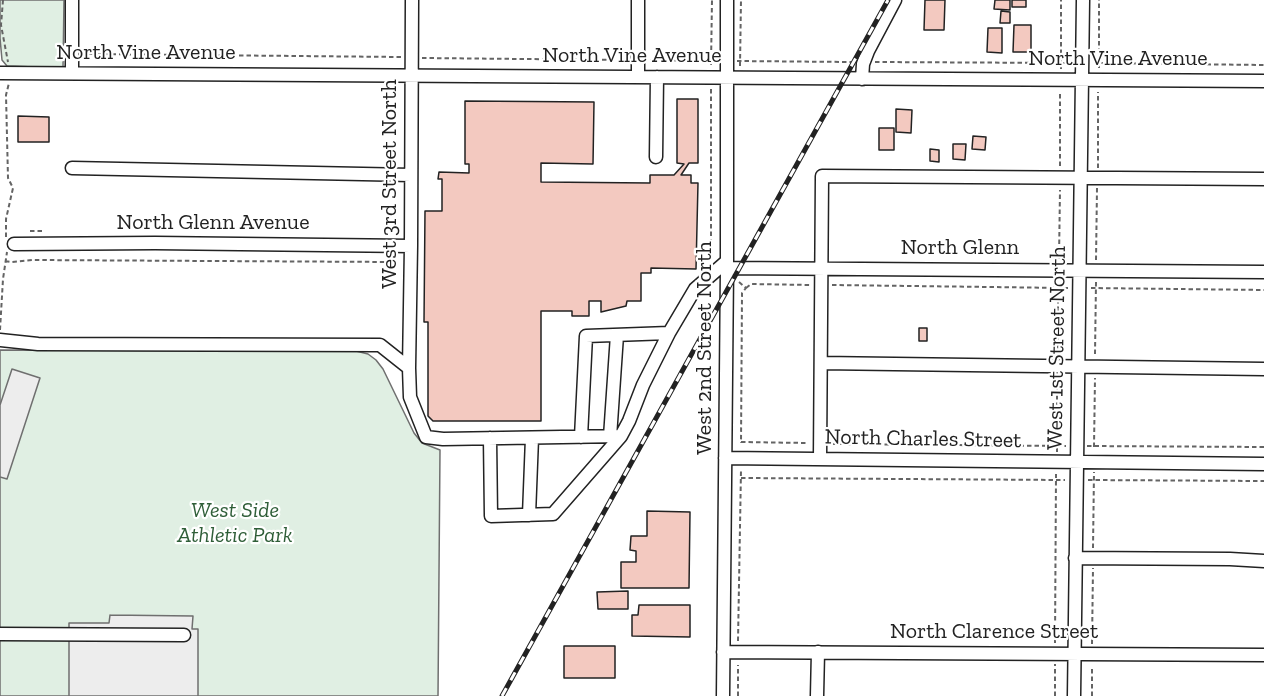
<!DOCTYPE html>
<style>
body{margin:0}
canvas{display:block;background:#fff}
</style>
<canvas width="1264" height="696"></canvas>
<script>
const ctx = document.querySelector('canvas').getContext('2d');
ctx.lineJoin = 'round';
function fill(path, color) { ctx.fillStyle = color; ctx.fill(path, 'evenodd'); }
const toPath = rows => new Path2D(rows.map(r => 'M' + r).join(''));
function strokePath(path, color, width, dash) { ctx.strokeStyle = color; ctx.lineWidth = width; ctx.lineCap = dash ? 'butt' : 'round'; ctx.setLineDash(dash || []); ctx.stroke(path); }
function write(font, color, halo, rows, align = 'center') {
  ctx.font = font + ' "Zilla Slab",serif'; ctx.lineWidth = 4.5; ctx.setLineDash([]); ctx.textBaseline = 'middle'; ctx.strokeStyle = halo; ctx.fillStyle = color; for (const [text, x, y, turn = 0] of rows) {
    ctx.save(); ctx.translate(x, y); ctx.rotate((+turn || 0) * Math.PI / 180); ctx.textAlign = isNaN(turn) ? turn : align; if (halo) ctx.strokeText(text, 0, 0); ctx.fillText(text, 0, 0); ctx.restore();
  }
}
const green = toPath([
 [0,0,64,0,63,68,7,66,2,60,0,38,0,0],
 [0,350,356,351,368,354,376,360,383,369,414,433,422,443,440,450,438,696,0,696,0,350]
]);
fill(green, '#e0efe3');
strokePath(green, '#6f6f6f', 1.5);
const parking = toPath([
 [12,369,40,378,7,479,0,477,0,405,12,369],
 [110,615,193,616,192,629,198,629,198,696,69,696,69,623,109,623,110,615]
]);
fill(parking, '#ededed');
strokePath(parking, '#6f6f6f', 1.5);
const building = toPath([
 [925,0,945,0,944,30,924,30,925,0],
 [995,0,1010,0,1010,10,994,9,995,0],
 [1012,0,1026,0,1026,7,1012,7,1012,0],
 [1001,11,1010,12,1010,23,1000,23,1001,11],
 [1014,25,1031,25,1031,52,1013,52,1014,25],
 [988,28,1002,28,1002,53,987,52,988,28],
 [677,99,698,99,698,163,689,163,681,175,691,175,691,183,698,183,696,269,651,268,651,273,641,273,641,301,627,301,626,306,601,312,601,301,589,301,589,316,572,316,572,311,541,311,541,421,433,421,428,416,428,322,424,322,425,211,442,211,442,179,438,179,439,172,469,173,469,164,465,164,465,101,594,102,593,164,541,163,541,182,650,183,650,175,674,175,684,164,677,163,677,99],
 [896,109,912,110,911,133,896,132,896,109],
 [18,116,49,117,49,142,18,142,18,116],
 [879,128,894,128,894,150,879,150,879,128],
 [973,136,986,137,985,150,972,149,973,136],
 [953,144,966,144,965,160,953,159,953,144],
 [930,149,939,150,939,162,930,161,930,149],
 [919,328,927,328,927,341,919,341,919,328],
 [647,511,690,512,689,588,621,588,621,562,636,562,636,551,630,550,631,536,647,536,647,511],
 [628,591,628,609,598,609,597,592,628,591],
 [639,605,690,605,690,637,632,636,632,615,638,615,639,605],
 [564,646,615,646,615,678,564,678,564,646]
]);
fill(building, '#f3c9c0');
strokePath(building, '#222', 1.5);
const minor = toPath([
 [412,0,411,246,409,368,410,397,426,437,443,439,621,436,629,421,643,385,669,333,695,289,727,261],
 [0,73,1264,81],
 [72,73,72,0],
 [638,77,638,0],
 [862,79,863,64,868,51,895,0],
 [656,157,657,77],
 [72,168,411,175],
 [14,244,155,243,411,246],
 [727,268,1264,272],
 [0,340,38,344,380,345,409,368],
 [821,363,1264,369],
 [581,437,586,336,669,333],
 [610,437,617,335],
 [490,438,491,516,553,514,621,436],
 [725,458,1264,464],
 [820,459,822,176,1264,179],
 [529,515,532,438],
 [1075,558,1230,559,1264,561],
 [0,634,184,635],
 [723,652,1264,655],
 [723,696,727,268,727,0],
 [817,696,818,652],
 [1074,696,1083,0]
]);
strokePath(minor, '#222', 15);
strokePath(toPath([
 [3,0,1,25,8,62],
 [89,54,401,57],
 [422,58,626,60],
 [650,60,715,61],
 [737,61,851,62],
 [875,62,1070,63],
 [1094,63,1264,65],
 [711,65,712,0],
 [740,66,741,0],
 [1099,68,1099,0],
 [1061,69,1061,0],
 [711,89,711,260],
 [1060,166,1060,91],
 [1098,168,1098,92],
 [30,231,43,231],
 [6,237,6,219,13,188,8,178,6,95,9,83],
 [1059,259,1060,190],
 [1096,260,1097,188],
 [5,261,12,262,33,260,392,262,392,256],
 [739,282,746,288,742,293,741,443],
 [832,285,1068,288],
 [746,288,751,284,811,285],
 [1091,288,1264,290],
 [0,330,3,279,7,252],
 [1095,354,1096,282],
 [1058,356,1058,281],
 [741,442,808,443],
 [832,444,1066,446],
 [1087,446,1264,447],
 [1094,447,1095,378],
 [1057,452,1057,377],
 [741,478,1065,480],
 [1088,480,1264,481],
 [1093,548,1094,472],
 [738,641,741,470],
 [1055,643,1056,474],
 [1092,644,1093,568],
 [738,696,738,665],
 [1055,696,1055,664],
 [1092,696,1092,666]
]), '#646464', 2, [4.5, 3]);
strokePath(minor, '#fff', 12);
const rail = toPath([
 [502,696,888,0]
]);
strokePath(rail, '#222', 5);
strokePath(rail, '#fff', 3, [9]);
write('22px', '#222', '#fff', [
 ["North Vine Avenue",146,53],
 ["North Vine Avenue",632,56],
 ["North Vine Avenue",1118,59],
 ["West 3rd Street North",390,184,-90],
 ["North Glenn Avenue",213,223],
 ["North Glenn",960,248],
 ["West 2nd Street North",705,348,-90],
 ["West 1st Street North",1057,348,-89],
 ["North Charles Street",923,439,1],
 ["North Clarence Street",994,632]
]);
write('italic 22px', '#2f5e38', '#fff', [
 ["West Side",235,511],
 ["Athletic Park",235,536]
]);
</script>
